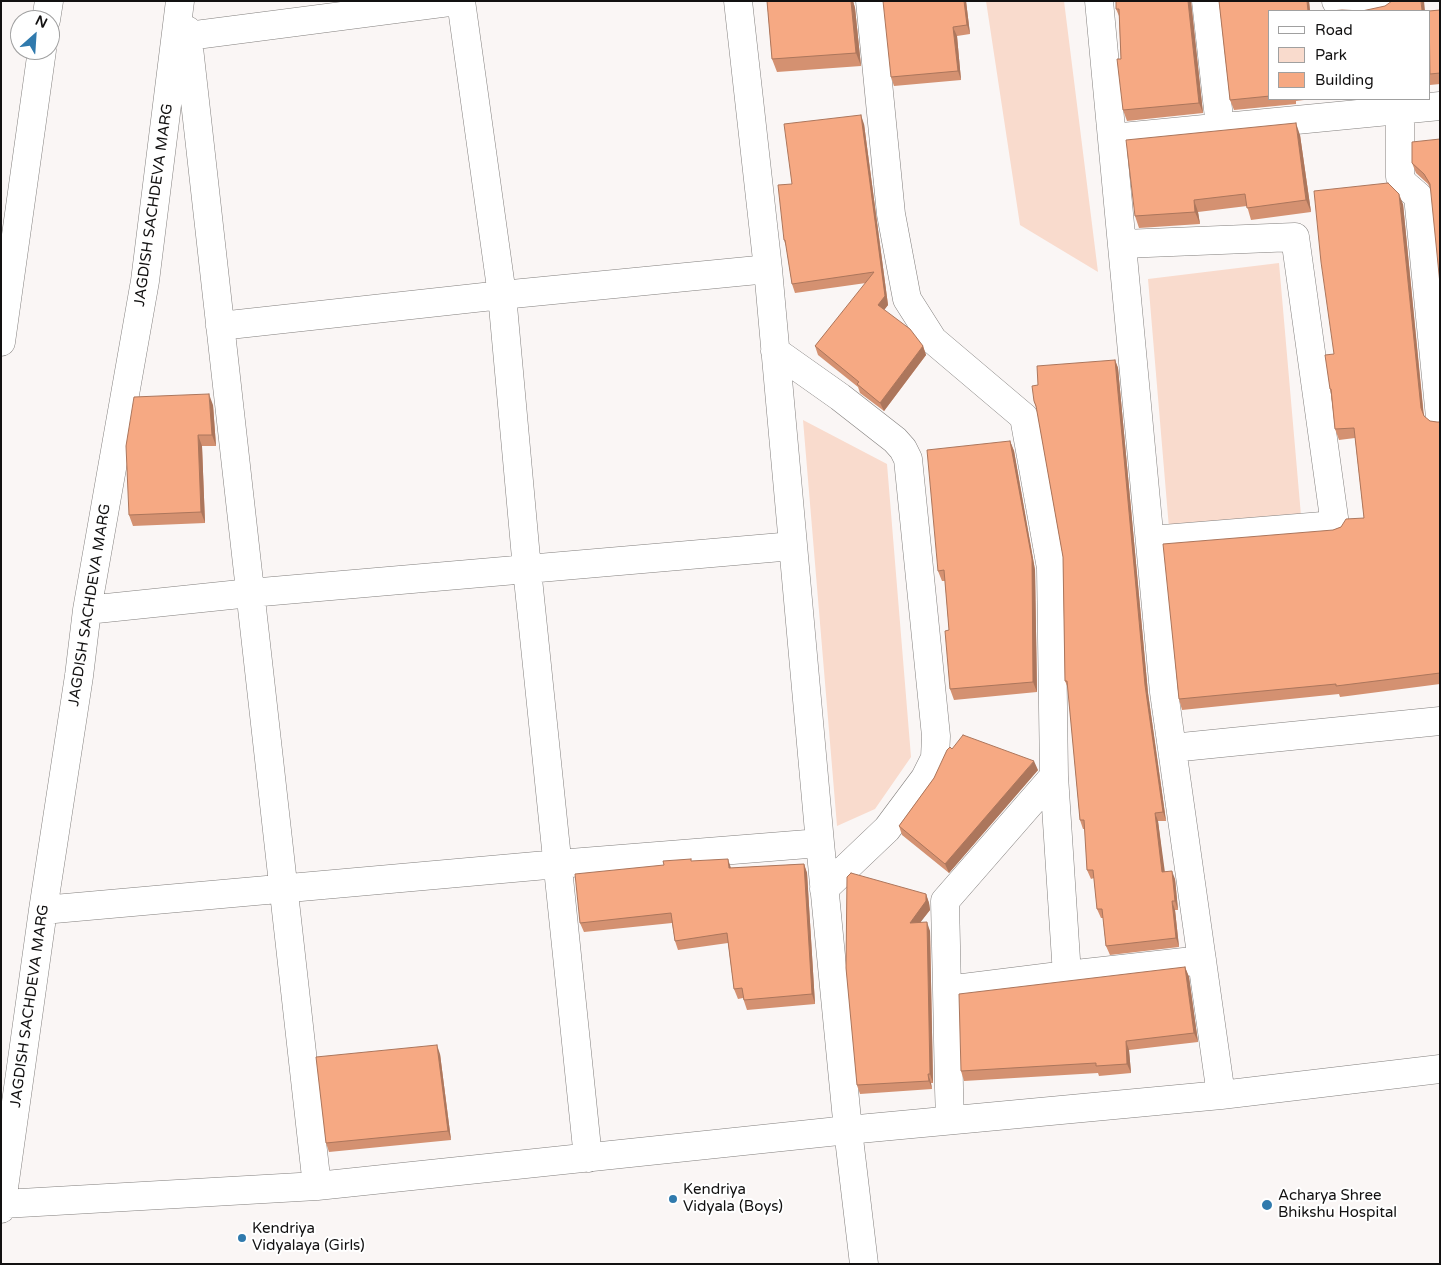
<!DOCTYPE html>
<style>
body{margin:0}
#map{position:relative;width:1441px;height:1265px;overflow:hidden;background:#faf6f5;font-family:"Varela Round",sans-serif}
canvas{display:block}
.frame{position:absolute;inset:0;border:2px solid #121111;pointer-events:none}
.legend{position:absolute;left:1268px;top:10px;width:162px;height:90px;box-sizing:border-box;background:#fff;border:1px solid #a0a0a0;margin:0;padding:6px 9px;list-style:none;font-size:15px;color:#121111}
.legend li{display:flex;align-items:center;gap:10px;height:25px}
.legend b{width:25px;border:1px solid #a0a0a0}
.north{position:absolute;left:10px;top:10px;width:50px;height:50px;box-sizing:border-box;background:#fff;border:1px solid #a0a0a0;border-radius:50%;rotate:26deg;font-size:14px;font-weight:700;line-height:20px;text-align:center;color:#121111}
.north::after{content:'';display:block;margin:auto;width:18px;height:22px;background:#307aad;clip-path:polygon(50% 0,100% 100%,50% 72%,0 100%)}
</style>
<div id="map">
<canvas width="1441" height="1265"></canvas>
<div class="frame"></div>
<ul class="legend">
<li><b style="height:6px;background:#fff"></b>Road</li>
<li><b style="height:14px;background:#f9dbcd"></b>Park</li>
<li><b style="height:14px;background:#f6a983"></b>Building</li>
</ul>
<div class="north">N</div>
</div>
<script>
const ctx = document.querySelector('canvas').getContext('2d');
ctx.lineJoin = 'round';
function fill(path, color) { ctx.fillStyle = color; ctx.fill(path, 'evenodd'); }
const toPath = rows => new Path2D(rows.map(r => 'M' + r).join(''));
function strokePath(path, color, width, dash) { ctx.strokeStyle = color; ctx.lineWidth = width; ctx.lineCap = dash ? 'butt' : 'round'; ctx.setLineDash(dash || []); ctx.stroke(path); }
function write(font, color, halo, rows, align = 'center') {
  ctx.font = font + ' "Varela Round",sans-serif'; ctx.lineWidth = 4; ctx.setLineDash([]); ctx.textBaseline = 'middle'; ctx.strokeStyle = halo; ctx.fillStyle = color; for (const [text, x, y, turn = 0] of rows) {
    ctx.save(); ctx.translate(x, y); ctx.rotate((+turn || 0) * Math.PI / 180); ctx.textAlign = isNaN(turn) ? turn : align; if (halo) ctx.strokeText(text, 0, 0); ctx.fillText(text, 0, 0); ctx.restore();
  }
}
fill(toPath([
 [986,1,1064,1,1098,272,1020,225],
 [1279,263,1302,527,1171,552,1148,279],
 [803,420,887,464,911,757,875,809,837,826]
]), '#f9dbcd');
const street = toPath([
 [461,1,502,295,527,569,588,1158],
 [738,1,768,269,820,843,848,1130,864,1264],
 [870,1,891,214,907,299,933,340,1024,417,1051,568,1054,776],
 [1099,1,1164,692,1221,1095],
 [1206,1,1220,127],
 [1336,1,1339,4,1362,6,1385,1],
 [46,20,49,1],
 [187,30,317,1186],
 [188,36,457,1],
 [1400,110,1400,177,1404,184,1418,196,1440,417],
 [1112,138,1440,106],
 [1123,244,1295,237,1335,525,1151,540],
 [220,326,502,295,768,269],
 [1,342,42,50],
 [775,351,840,397,895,440,903,449,908,459,936,736,935,758,925,778,887,829,824,889],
 [87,610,250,593,793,546],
 [1172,748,1440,721],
 [43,910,558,864,820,843],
 [1067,975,1202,960],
 [947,990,1067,975,1054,776,945,901,947,990,949,1088,950,1120],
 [3,1204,317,1186,848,1130,1221,1095,1440,1069],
 [1,1209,43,910,79,676,87,610,145,281,180,1]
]);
strokePath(street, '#827f7d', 29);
strokePath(street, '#fff', 28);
fill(toPath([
 [767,1,853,1,855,8,861,66,777,72,772,59],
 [966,1,970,34,957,36,961,80,894,86,891,77],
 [1116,1,1191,1,1203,113,1127,121,1123,110,1119,16,1116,9],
 [1219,1,1309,1,1310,11,1270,11,1270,99,1312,99,1296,101,1296,104,1234,110,1230,100],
 [1440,10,1440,84,1430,85,1430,11],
 [864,124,888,305,884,310,923,346,926,355,884,411,860,393,858,387,818,355,815,346,866,283,795,293,792,284,786,246,784,240,792,184],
 [1300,135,1311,212,1251,220,1247,206,1198,212,1200,224,1139,228,1135,216],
 [1440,139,1430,188,1428,184,1416,173,1412,163],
 [1403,204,1424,417,1430,421,1437,422,1440,422,1440,684,1340,697,1339,694,1182,710,1179,699,1333,530,1364,518,1355,438,1339,440,1335,429,1331,394,1330,389,1334,354],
 [1115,360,1118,368,1148,693,1166,821,1158,821,1164,871,1175,879,1178,910,1175,910,1179,947,1110,955,1106,946,1103,918,1101,918,1097,909,1094,878,1091,879,1087,870,1085,829,1083,829,1080,820,1068,688,1065,681,1063,557,1037,410,1034,401,1038,385],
 [213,405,216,446,202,446,205,523,133,526,129,515],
 [1010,441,1014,451,1035,570,1037,692,954,700,950,689,949,630,945,581,942,581,938,571],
 [952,749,1038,770,949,873,902,835,899,826,934,778],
 [691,861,731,868,804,864,807,873,815,1004,747,1010,743,998,738,999,734,989,728,943,678,950,675,941,672,923,584,932,580,923,664,865],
 [926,894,929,903,930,910,920,922,930,931,933,1083,931,1083,932,1089,860,1094,857,1085],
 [1185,967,1189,977,1198,1042,1129,1050,1131,1073,1099,1076,1098,1073,964,1081,961,1071],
 [440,1054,451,1140,329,1152,326,1143]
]), '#d49171');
fill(toPath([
 [851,1,853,1,855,8,861,66,856,53],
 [964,1,966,1,970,34,967,25],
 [1188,1,1191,1,1203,113,1199,103],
 [1307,1,1309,1,1310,11,1308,11],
 [1421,1,1424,1,1425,11,1422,11],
 [953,27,957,36,961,80,958,71],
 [861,115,864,124,888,305,881,314,878,305],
 [1296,123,1300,135,1311,212,1306,200],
 [1399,194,1403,204,1424,419,1421,408],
 [1194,200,1198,212,1200,224,1195,212],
 [923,346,926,355,884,411,880,403],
 [1115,360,1118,368,1148,693,1166,821,1163,812,1145,685],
 [209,394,213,405,216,446,212,435],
 [198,435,202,446,205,523,201,512],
 [1010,441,1014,451,1035,570,1037,692,1033,682],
 [1034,761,1038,770,949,873,945,864],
 [1155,813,1158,821,1166,880,1162,872],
 [728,859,731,868,729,868],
 [804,864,807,873,815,1004,812,994],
 [1172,871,1175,879,1178,910,1175,901],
 [926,894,929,903,930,910,913,932,910,923],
 [1172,901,1175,910,1179,947,1176,938],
 [927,922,930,931,933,1083,930,1074],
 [1185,967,1189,977,1198,1042,1194,1033],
 [1126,1041,1129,1050,1131,1073,1127,1064],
 [437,1045,440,1054,451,1140,448,1131],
 [928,1074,931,1083,932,1089,929,1081]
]), '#ac765c');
const building = toPath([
 [767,1,851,1,856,53,772,59,767,1],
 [883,1,964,1,967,25,953,27,958,71,891,77,883,1],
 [1116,1,1188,1,1199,103,1123,110,1117,59,1121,59,1119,9,1116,9,1116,1],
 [1219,1,1307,1,1308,11,1270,11,1270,96,1230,100,1219,1],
 [1392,1,1421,1,1422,11,1331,11,1342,10,1362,11,1385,6,1392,1],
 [1440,10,1440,73,1430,74,1429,11,1440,10],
 [861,115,885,296,878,305,910,329,923,346,880,403,857,384,859,382,815,346,874,272,792,284,785,240,784,240,778,185,792,184,784,124,861,115],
 [1296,123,1306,200,1247,208,1245,194,1194,200,1195,212,1135,216,1126,140,1296,123],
 [1440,139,1440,284,1430,184,1424,174,1412,163,1412,142,1440,139],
 [1388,183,1399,194,1421,408,1424,416,1430,421,1437,422,1440,422,1440,673,1336,686,1336,684,1179,699,1163,544,1333,530,1341,527,1346,519,1364,518,1354,428,1335,429,1331,389,1330,389,1325,355,1334,354,1321,262,1314,191,1388,183],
 [1115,360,1145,685,1163,812,1155,813,1162,872,1172,871,1175,901,1172,901,1176,938,1106,946,1102,909,1097,909,1093,870,1087,870,1084,820,1080,820,1067,681,1065,681,1063,557,1036,406,1034,401,1032,386,1038,385,1037,366,1115,360],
 [209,394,212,435,198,435,201,512,129,515,126,446,134,397,209,394],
 [1010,441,1032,559,1033,682,950,689,945,631,949,630,944,570,938,571,927,450,1010,441],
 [963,735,1034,761,945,864,899,826,934,778,947,750,950,747,952,749,963,735],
 [691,859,691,861,728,859,729,868,804,864,812,994,744,1000,742,988,734,989,727,933,675,941,671,913,580,923,575,874,664,865,663,861,691,859],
 [851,873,926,894,926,901,910,923,927,922,930,1074,928,1074,929,1081,857,1085,846,968,847,877,851,873],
 [1185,967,1194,1033,1126,1041,1127,1064,1096,1066,1096,1063,961,1071,959,994,1185,967],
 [437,1045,448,1131,326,1143,316,1057,437,1045]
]);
fill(building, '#f6a983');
strokePath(building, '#ac765c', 1);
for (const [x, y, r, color] of [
 [673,1199,5,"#307aad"],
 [1267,1205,6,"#307aad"],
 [242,1238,5,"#307aad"]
]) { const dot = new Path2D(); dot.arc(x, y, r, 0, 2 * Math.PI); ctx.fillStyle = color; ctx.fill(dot); strokePath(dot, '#fff', 2); }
write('15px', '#121111', '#fff', [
 ["JAGDISH SACHDEVA MARG",154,205,-82],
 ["JAGDISH SACHDEVA MARG",90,605,-81],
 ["JAGDISH SACHDEVA MARG",30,1006,-82]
]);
write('15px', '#121111', '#fff', [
 ["Kendriya",683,1190],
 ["Vidyala (Boys)",683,1207],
 ["Acharya Shree",1278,1196],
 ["Bhikshu Hospital",1278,1213],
 ["Kendriya",252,1229],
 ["Vidyalaya (Girls)",252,1246]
], 'left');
</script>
